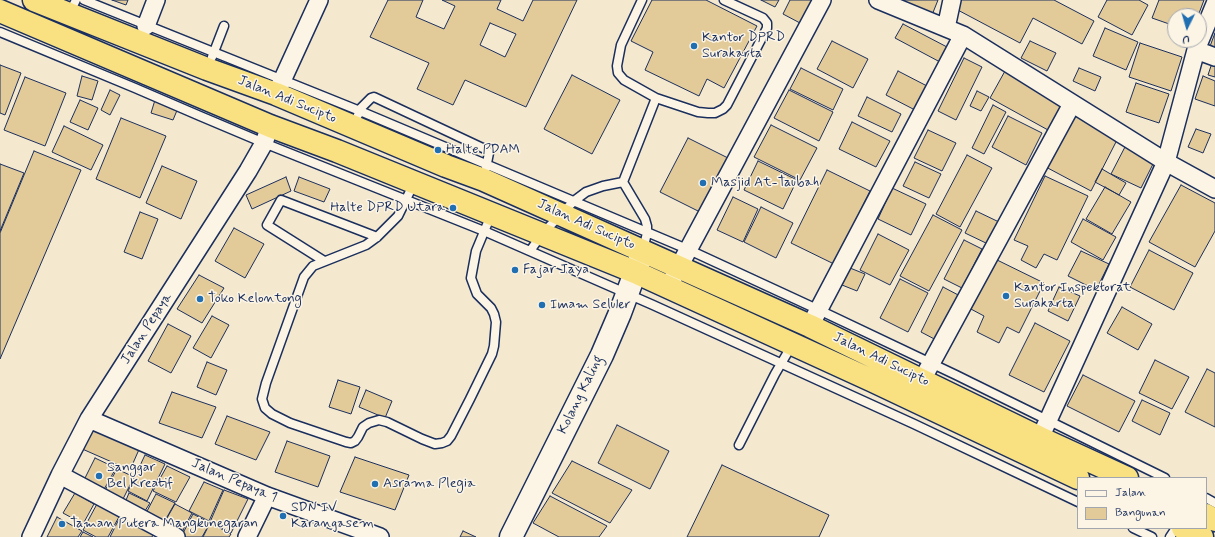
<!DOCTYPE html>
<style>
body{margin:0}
#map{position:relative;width:1215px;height:537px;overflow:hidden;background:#f4e8ce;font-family:Mynerve,sans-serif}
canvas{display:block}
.legend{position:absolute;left:1077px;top:477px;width:130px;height:52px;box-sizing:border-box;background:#fcf5e5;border:1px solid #a2a6af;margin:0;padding:5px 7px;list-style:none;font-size:12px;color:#1b2f5e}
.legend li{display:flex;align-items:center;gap:8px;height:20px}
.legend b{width:20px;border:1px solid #a2a6af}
.north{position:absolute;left:1167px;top:8px;width:40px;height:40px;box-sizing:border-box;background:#fcf5e5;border:1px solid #a2a6af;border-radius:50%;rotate:185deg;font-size:11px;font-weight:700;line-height:16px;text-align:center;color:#1b2f5e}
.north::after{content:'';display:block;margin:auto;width:14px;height:18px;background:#1f6fb2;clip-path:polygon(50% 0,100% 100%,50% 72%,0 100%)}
</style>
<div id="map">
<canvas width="1215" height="537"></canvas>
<ul class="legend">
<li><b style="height:5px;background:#fcf5e5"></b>Jalan</li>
<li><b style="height:11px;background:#e2ca99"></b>Bangunan</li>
</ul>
<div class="north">U</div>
</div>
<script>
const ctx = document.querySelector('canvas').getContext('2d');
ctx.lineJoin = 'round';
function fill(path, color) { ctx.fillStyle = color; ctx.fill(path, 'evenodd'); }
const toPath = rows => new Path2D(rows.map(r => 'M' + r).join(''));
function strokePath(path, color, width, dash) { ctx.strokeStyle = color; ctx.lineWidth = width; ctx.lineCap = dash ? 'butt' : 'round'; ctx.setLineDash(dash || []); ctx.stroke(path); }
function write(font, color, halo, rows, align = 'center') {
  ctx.font = font + ' Mynerve,sans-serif'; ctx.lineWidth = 3; ctx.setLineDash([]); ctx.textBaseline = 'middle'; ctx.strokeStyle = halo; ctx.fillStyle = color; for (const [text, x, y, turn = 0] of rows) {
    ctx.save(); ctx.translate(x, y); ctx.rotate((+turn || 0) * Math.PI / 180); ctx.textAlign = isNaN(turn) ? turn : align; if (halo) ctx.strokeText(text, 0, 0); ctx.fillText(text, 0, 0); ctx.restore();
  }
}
const building = toPath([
 [112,0,128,0,126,5,112,0],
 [388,0,423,0,416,17,444,29,455,6,442,0,501,0,497,9,523,21,533,0,577,0,526,107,465,80,453,105,417,89,429,63,370,37,388,0],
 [490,23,516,34,505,57,480,45,490,23],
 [652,0,706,0,757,26,724,88,707,79,699,96,645,70,653,52,631,41,652,0],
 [761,0,779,0,775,7,761,0],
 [790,0,812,0,800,23,783,14,790,0],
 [905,0,938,0,932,15,903,4,905,0],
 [959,0,1054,0,1094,21,1082,44,1033,18,1020,43,954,8,959,0],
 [1107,0,1139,0,1148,5,1132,35,1098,17,1107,0],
 [1159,0,1204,0,1198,16,1175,16,1175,26,1152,18,1159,0],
 [903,24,947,47,940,62,895,38,903,24],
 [1105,28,1138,42,1126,70,1093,56,1105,28],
 [1215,33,1215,52,1209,49,1215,33],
 [832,41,868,59,853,88,817,69,832,41],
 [1030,41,1056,53,1047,71,1021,58,1030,41],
 [1140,43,1182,57,1171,91,1129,77,1140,43],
 [964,58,982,67,956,120,938,111,964,58],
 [1213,60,1215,61,1215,77,1208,75,1213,60],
 [0,65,21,73,5,115,0,113,0,65],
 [801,68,843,89,833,110,790,89,801,68],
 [1079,68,1101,77,1095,91,1073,81,1079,68],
 [898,71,927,86,915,110,886,95,898,71],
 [1005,71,1063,103,1048,130,990,98,1005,71],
 [572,75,620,100,592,154,544,129,572,75],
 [82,76,98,81,92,100,77,96,82,76],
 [1203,76,1215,81,1215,106,1195,99,1203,76],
 [25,77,66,93,45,146,4,130,25,77],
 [1136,83,1169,94,1159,123,1126,112,1136,83],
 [110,90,120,95,110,115,101,110,110,90],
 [789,90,833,112,819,141,774,118,789,90],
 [977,91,989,97,981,111,970,106,977,91],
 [867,97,901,114,892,132,858,116,867,97],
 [80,100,98,108,88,130,70,122,80,100],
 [155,100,178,108,173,120,151,113,155,100],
 [993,105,1006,112,984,154,972,148,993,105],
 [1071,113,1118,138,1091,191,1044,166,1071,113],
 [1008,116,1042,133,1026,165,992,147,1008,116],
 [121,118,166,136,140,198,96,179,121,118],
 [852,122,890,141,876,167,839,149,852,122],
 [771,125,817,148,800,180,754,157,771,125],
 [64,126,103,145,91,170,52,152,64,126],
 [1196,129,1211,134,1203,153,1188,147,1196,129],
 [928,130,956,143,942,171,914,158,928,130],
 [688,138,728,158,700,212,660,192,688,138],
 [1126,145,1155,160,1141,188,1111,174,1126,145],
 [34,151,81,170,0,359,0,233,34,151],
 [967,155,992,168,960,227,936,214,967,155],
 [758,161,797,180,783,209,744,190,758,161],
 [915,162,941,174,929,198,903,186,915,162],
 [0,164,24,173,0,231,0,164],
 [162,166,197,181,181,219,146,203,162,166],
 [1102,169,1126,183,1119,195,1095,182,1102,169],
 [827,170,870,191,834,264,791,243,827,170],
 [1045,176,1088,196,1057,260,1044,254,1036,268,1021,260,1028,246,1014,240,1045,176],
 [286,177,291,191,252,209,246,195,286,177],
 [299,177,330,189,324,202,294,191,299,177],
 [1181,185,1215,203,1215,231,1195,267,1149,242,1181,185],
 [1105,187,1131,202,1112,234,1086,219,1105,187],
 [892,188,926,204,911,235,878,219,892,188],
 [733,197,758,209,743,242,717,230,733,197],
 [761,207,793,223,776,258,744,242,761,207],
 [976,211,999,222,988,244,965,233,976,211],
 [140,212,158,219,142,259,124,252,140,212],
 [933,215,962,230,929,291,900,276,933,215],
 [1083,219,1116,237,1103,260,1071,242,1083,219],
 [234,228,264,244,245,278,215,261,234,228],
 [878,234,909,250,890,285,860,270,878,234],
 [964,240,982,249,962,288,944,279,964,240],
 [1149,250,1193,273,1174,310,1130,287,1149,250],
 [1081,251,1109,264,1096,290,1068,276,1081,251],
 [993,258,1044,283,1019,333,1007,327,999,343,977,332,984,316,969,308,993,258],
 [850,268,865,274,857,291,842,285,850,268],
 [199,275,224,288,202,323,177,309,199,275],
 [900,279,928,293,908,332,880,318,900,279],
 [943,287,962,297,940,342,921,332,943,287],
 [1059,287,1080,296,1068,321,1048,311,1059,287],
 [1122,307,1152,324,1138,350,1107,333,1122,307],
 [212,316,229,325,211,358,193,348,212,316],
 [1035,323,1070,341,1044,392,1009,375,1035,323],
 [168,324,191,336,171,373,148,361,168,324],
 [1155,360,1189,377,1172,409,1139,393,1155,360],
 [207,362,227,370,216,395,197,387,207,362],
 [1207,369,1215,373,1215,427,1185,412,1207,369],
 [1083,375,1135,401,1119,432,1067,406,1083,375],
 [338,380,360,387,351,414,329,407,338,380],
 [366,390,392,401,385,418,359,407,366,390],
 [172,392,216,407,202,438,159,423,172,392],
 [1142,400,1170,413,1160,435,1132,421,1142,400],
 [227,416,270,432,256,460,215,444,227,416],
 [92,424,141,445,130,470,80,448,92,424],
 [617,425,669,451,650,489,598,463,617,425],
 [287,441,330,456,318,487,275,472,287,441],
 [145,455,165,464,147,501,128,491,145,455],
 [355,457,409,475,395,510,340,492,355,457],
 [95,458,116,468,102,493,82,484,95,458],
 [572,461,632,490,610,523,552,493,572,461],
 [722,465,829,515,819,537,687,537,722,465],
 [167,466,190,477,176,502,153,491,167,466],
 [117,469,134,477,121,503,103,494,117,469],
 [204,482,223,490,209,521,189,511,204,482],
 [224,490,248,499,231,533,210,522,224,490],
 [75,493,94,504,83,524,63,513,75,493],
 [129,493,150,503,143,514,124,505,129,493],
 [156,494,175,503,163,524,145,515,156,494],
 [550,496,607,526,599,537,559,537,533,523,550,496],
 [97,504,120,515,108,537,96,537,83,530,97,504],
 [175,504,192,513,181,534,163,525,175,504],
 [193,514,210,523,202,537,186,537,182,535,193,514],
 [57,517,82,531,78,537,47,537,57,517],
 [120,517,154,533,152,537,110,537,120,517],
 [210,523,231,534,229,537,203,537,210,523],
 [463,531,476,537,460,537,463,531],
 [83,532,93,537,80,537,83,532]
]);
fill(building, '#e2ca99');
strokePath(building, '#1b2f5e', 1);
const lane = toPath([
 [84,0,360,111,687,249,819,310,956,375,1165,478],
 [642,0,621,45,617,66,618,73,624,80,656,98],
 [69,14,76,0],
 [0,32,135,88,200,116,264,143,484,231,653,305,914,424,1078,502],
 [212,57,224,26],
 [358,115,361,108,371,98,374,97,487,150,489,153,486,168],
 [623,182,656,98,698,112,708,113,715,113,723,109,727,105,767,28,767,23,763,18,724,0],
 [623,182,645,219,647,226,647,233,643,250],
 [414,183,398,216,377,237,366,245,313,266,304,277,266,383,262,399,265,408,272,414,290,423,346,442,351,443,355,441,358,437,363,427,369,423,379,420,387,422,422,439,435,444,442,443,447,441,451,436,470,399,492,354,494,346,496,322,494,314,491,308,477,294,471,278,476,251,491,215],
 [530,251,542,234,574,201,586,192,603,186,623,182],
 [324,261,267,225,281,200,377,237],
 [739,445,775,374,792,345],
 [1206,498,1215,503],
 [1133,528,1152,537],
 [1170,537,1176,528]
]);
const street = toPath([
 [878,0,963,35,1166,162,1215,189],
 [146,26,156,0],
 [946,28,952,0],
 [1196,50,1215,57],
 [276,94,319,0],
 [673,278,822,0],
 [810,326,963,35],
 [916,391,1072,104],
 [89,419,267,496,380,537],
 [1040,438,1166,162,1196,50,1215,4],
 [60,475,176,537],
 [31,537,60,475,89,419,248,171,264,143,270,126],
 [247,537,267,496]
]);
const secondary = toPath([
 [511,537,602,355,620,313,642,254]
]);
const highway = toPath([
 [34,0,207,69,276,94,446,166,484,180,810,326,1040,438,1127,478],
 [0,11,270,126,337,151,635,272,873,381,1078,478],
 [1206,515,1215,520],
 [1183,528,1202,537]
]);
strokePath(lane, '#1b2f5e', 11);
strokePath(street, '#1b2f5e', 20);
strokePath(secondary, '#1b2f5e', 25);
strokePath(highway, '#1b2f5e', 25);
strokePath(lane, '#fcf5e5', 8);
strokePath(street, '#fcf5e5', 17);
strokePath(secondary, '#fcf5e5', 22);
strokePath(highway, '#f9e181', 22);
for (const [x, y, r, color] of [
 [694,46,4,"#1f6fb2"],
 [438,150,4,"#1f6fb2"],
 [703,183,4,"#1f6fb2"],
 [453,208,4,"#1f6fb2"],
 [515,270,4,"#1f6fb2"],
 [1006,296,4,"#1f6fb2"],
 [200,299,4,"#1f6fb2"],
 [542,305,4,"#1f6fb2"],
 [99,476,4,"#1f6fb2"],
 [375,484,4,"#1f6fb2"],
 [283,516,4,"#1f6fb2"],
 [62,524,4,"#1f6fb2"]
]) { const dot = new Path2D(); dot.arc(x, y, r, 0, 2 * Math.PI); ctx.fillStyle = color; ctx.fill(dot); strokePath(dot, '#fcf5e5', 1.5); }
write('14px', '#1b2f5e', '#fcf5e5', [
 ["Kantor DPRD",702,38],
 ["Surakarta",702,54],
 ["Halte PDAM",446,150],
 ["Masjid At-Taubah",711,183],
 ["Halte DPRD Utara",445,208,"right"],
 ["Fajar Jaya",523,270],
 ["Kantor Inspektorat",1014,288],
 ["Surakarta",1014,304],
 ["Toko Kelontong",208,299],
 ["Imam Seluler",550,305],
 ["Sanggar",107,468],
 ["Bel Kreatif",107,484],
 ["Asrama Plegia",383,484],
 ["SDN IV",291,508],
 ["Karangasem",291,524],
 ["Taman Putera Mangkunegaran",70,524]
], 'left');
write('14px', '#1b2f5e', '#fcf5e5', [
 ["Jalan Adi Sucipto",287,100,22],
 ["Jalan Adi Sucipto",586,225,24],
 ["Jalan Pepaya",147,329,-57],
 ["Jalan Adi Sucipto",881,360,26],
 ["Kolang Kaling",581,395,-64],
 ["Jalan Pepaya 1",234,481,23]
]);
</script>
